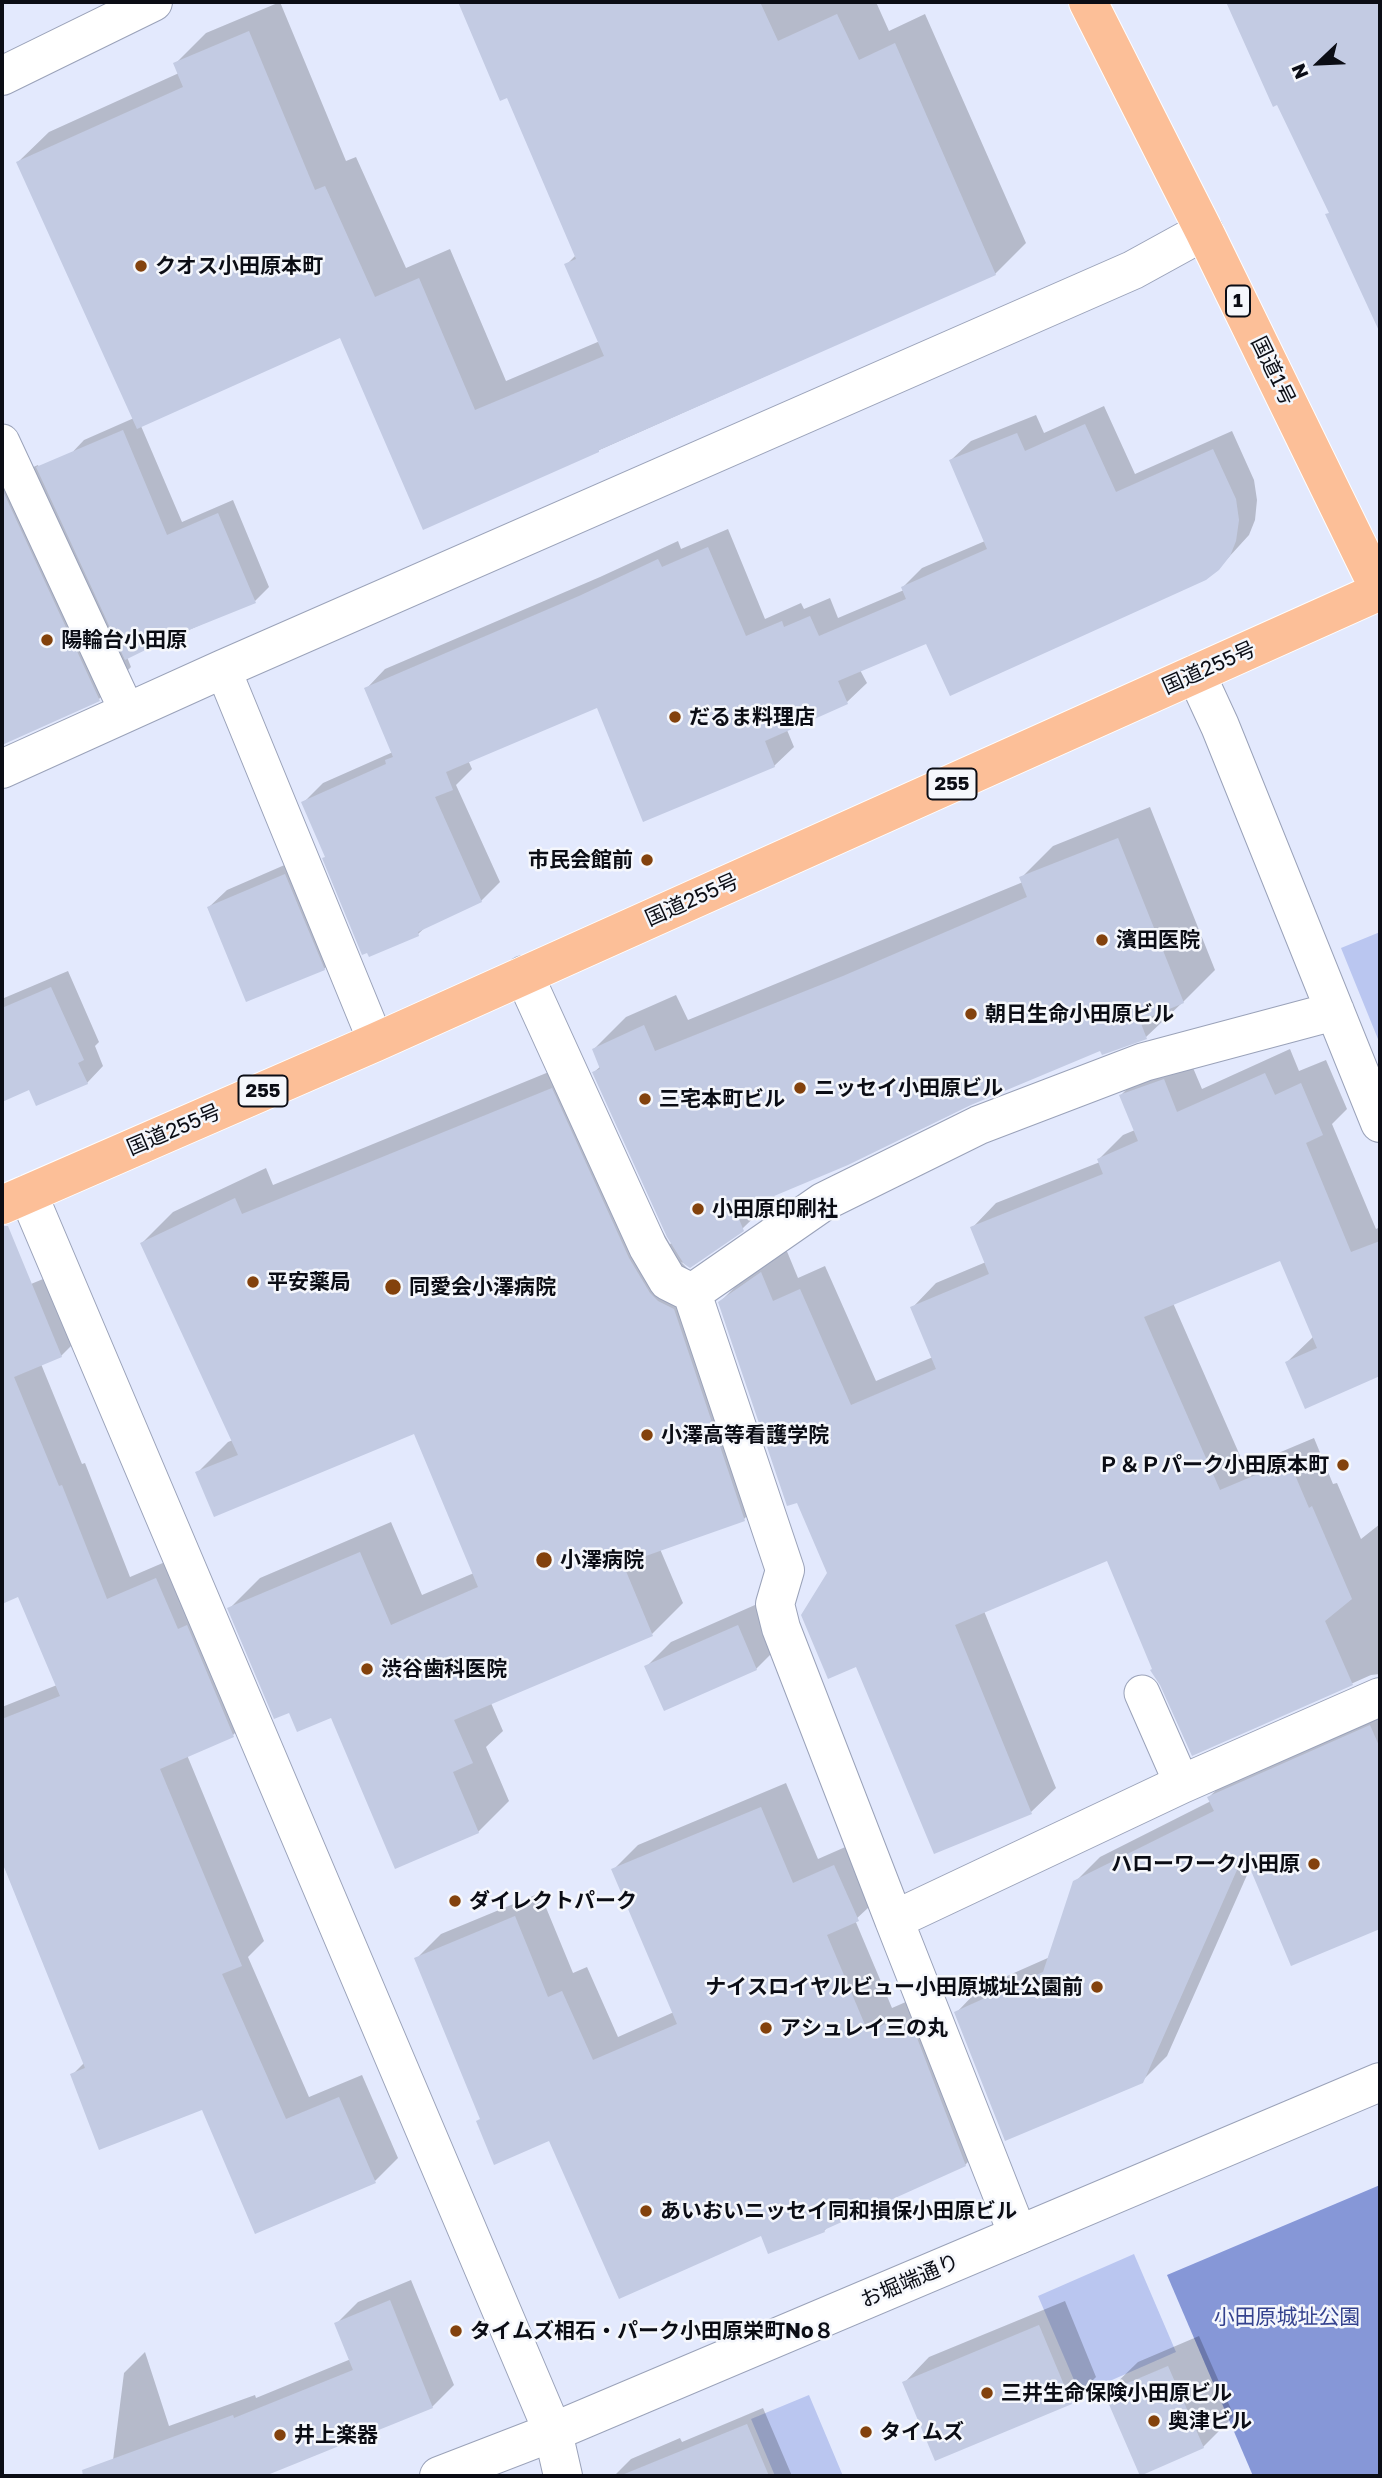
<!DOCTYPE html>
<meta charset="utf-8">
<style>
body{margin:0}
#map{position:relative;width:1382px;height:2478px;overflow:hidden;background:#e3e9fd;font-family:"Golos Text",sans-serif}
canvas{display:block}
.frame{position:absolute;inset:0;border:4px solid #0b0d15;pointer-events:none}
.north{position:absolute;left:1284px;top:28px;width:70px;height:70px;-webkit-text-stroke:5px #f5f7fc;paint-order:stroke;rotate:247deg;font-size:19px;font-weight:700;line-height:28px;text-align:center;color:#0b0d15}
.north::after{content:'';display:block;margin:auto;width:24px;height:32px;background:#0b0d15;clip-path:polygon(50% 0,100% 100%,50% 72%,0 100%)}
</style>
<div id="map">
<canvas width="1382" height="2478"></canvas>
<div class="frame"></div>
<div class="north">N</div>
</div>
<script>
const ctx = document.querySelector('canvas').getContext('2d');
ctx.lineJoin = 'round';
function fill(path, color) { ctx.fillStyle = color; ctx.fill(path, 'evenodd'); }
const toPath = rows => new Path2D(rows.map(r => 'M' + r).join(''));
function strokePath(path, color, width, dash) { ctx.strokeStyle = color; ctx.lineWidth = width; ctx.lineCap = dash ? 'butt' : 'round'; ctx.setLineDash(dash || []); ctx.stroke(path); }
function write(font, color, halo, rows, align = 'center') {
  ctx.font = font + ' "Golos Text","Noto Sans JP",sans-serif'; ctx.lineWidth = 5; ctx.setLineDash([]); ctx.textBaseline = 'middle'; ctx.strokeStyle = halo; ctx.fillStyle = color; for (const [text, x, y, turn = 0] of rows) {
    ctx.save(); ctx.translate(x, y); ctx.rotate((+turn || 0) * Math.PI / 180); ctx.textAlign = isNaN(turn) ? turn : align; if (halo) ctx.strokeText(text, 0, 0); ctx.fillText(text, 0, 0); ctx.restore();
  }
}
fill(toPath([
 [1380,932,1380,1044,1341,948],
 [1134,2254,1176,2352,1080,2394,1038,2296],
 [809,2395,843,2476,775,2476,751,2419]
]), '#bac6f0');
fill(toPath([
 [1380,2185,1380,2476,1253,2476,1167,2275]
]), '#8697d7');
fill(toPath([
 [280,2,346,161,356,157,406,268,450,249,506,381,600,341,566,265,576,255,508,95,501,99,460,2,876,2,889,31,925,14,1026,243,995,274,424,528,341,335,141,426,182,522,233,500,269,587,255,601,127,657,131,667,99,699,2,743,2,473,5,479,38,465,45,481,84,440,134,418,18,162,49,132,179,73,175,64,206,33],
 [1228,2,1380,2,1380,238,1345,253,1330,212,1278,103,1273,105],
 [1104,406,1135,474,1232,431,1254,480,1257,500,1255,520,1249,535,1218,569,927,641,860,670,867,683,847,702,787,730,794,747,774,766,597,705,468,760,472,769,456,785,500,882,481,901,428,925,418,934,327,856,304,802,323,783,393,752,366,689,385,669,600,577,678,541,681,549,728,529,765,619,801,603,804,609,830,598,838,618,904,590,903,587,922,568,985,541,951,460,971,441,1036,415,1044,433],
 [1150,807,1215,970,1183,1002,1146,1037,1101,1049,970,1103,773,1194,775,1197,742,1229,690,1266,681,1262,689,1270,705,1278,775,1488,744,1519,660,1549,683,1603,652,1634,491,1703,503,1731,486,1747,509,1801,478,1832,332,1716,290,1710,229,1609,260,1578,391,1522,422,1595,474,1573,415,1431,197,1473,228,1442,233,1440,142,1243,173,1212,266,1168,273,1185,583,1058,660,1227,670,1244,672,1243,594,1072,601,1066,594,1049,626,1017,676,995,688,1020,1023,882,1021,878,1053,846],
 [303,857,341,951,324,969,209,907,227,890],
 [68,971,99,1042,95,1046,103,1066,87,1083,30,1088,2,1100,2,992,4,998],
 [1290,1049,1299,1071,1326,1060,1347,1109,1332,1124,1376,1229,1380,1227,1380,1374,1306,1407,1287,1362,1314,1336,1281,1259,1173,1303,1245,1467,1314,1438,1333,1484,1337,1483,1361,1539,1380,1524,1380,1674,1371,1675,1193,1754,1154,1669,1108,1558,984,1611,1056,1788,1031,1812,829,1573,720,1302,745,1277,786,1249,798,1278,825,1266,876,1381,933,1357,912,1308,936,1283,986,1262,972,1228,996,1203,1100,1162,1099,1159,1123,1135,1135,1130,1121,1095,1145,1071,1188,1056,1202,1089],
 [60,1272,84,1333,61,1356,41,1364,82,1464,85,1463,130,1577,179,1556,256,1712,233,1735,187,1755,264,1941,248,1957,309,2097,362,2075,398,2158,375,2181,203,2107,72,2075,85,2062,2,1861,2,1707,57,1685,19,1595,10,1599,2,1579,2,1296],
 [764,1601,782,1643,756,1669,646,1667,671,1642],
 [1380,1708,1380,1927,1292,1964,1251,1866,1167,2056,1142,2081,956,2013,980,1988,1050,1957,1075,1882,1100,1857,1211,1801,1209,1797,1234,1773],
 [786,1783,818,1859,859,1841,882,1895,855,1920,892,2008,924,1994,990,2140,965,2165,830,2225,824,2231,769,2252,762,2234,550,2139,482,2118,416,1959,441,1934,540,1893,573,1973,587,1967,618,2037,674,2012,613,1870,638,1845],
 [411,2280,454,2385,432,2407,261,2476,111,2476,124,2373,145,2352,169,2426,255,2395,256,2398,351,2359,336,2324,358,2302],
 [1065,2301,1096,2377,1071,2402,904,2383,929,2357],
 [1199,2336,1234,2416,1203,2447,1106,2393,1138,2362],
 [763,2408,792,2476,614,2476,631,2459,680,2438,682,2442]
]), '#0003');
fill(toPath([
 [458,2,760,2,778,41,837,14,859,60,895,43,996,275,599,450,599,452,423,530,340,338,137,429,16,162,183,87,173,63,249,31,315,190,325,186,375,297,419,278,475,410,604,356,564,264,576,259,507,98,500,101],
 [1226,2,1380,2,1380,333,1325,214,1329,213,1277,105,1273,107],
 [1085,424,1116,492,1213,449,1236,499,1239,520,1236,541,1230,556,1219,570,1206,580,950,696,926,644,838,681,848,704,765,741,775,767,643,822,597,708,446,772,453,790,435,797,482,902,418,932,419,936,369,957,367,953,362,955,322,858,325,857,301,802,386,764,385,760,393,757,364,688,579,596,658,559,662,567,708,547,746,636,782,621,784,627,810,616,819,636,906,599,901,587,987,549,949,460,1017,433,1025,451],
 [123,430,167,535,218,513,256,603,174,636,125,660,36,467],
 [2,489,100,701,2,745],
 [1118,838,1184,1003,1140,1021,1147,1039,1102,1055,1100,1051,971,1105,848,1165,736,1212,744,1231,690,1268,684,1264,667,1237,592,1072,600,1069,592,1049,644,1025,655,1051,843,976,1027,897,1019,877],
 [285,874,325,970,246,1002,207,907],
 [51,987,84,1060,78,1063,88,1084,36,1106,29,1090,2,1102,2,1008],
 [1265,1073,1275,1095,1301,1083,1323,1135,1306,1143,1351,1252,1380,1241,1380,1376,1305,1409,1285,1362,1317,1348,1280,1261,1144,1317,1220,1490,1289,1461,1309,1508,1312,1506,1352,1599,1325,1621,1353,1685,1192,1756,1160,1685,1150,1670,1152,1669,1107,1561,955,1625,1032,1814,934,1854,856,1667,828,1679,801,1615,827,1573,797,1503,787,1506,718,1302,761,1272,773,1301,800,1289,851,1405,936,1369,910,1307,989,1274,970,1227,1103,1174,1097,1159,1138,1141,1119,1095,1164,1079,1177,1112],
 [552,1088,629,1258,650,1293,658,1301,674,1309,745,1521,623,1564,653,1636,454,1720,473,1763,453,1772,479,1833,395,1869,331,1718,297,1732,289,1713,274,1719,227,1608,360,1552,391,1625,478,1587,414,1434,214,1517,195,1472,238,1455,140,1243,235,1198,242,1214],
 [2,1226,8,1226,62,1357,14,1377,59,1486,62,1485,107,1599,156,1578,178,1629,187,1625,234,1737,160,1769,242,1966,222,1974,286,2119,339,2097,376,2183,255,2234,202,2110,99,2150,70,2074,85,2068,2,1862,2,1719,60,1696,18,1597,2,1604],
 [738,1625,757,1670,664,1711,644,1666],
 [1370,1725,1380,1748,1380,1929,1291,1966,1244,1854,1143,2083,1005,2141,954,2012,1043,1972,1073,1881,1214,1811,1207,1797],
 [761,1807,793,1883,834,1865,859,1921,827,1935,868,2032,899,2018,906,2034,914,2030,966,2166,824,2230,825,2232,768,2254,761,2236,619,2299,549,2141,494,2165,476,2121,480,2119,414,1958,515,1916,548,1997,562,1991,593,2060,677,2024,611,1869],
 [390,2300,433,2408,265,2476,83,2476,82,2470,233,2415,234,2418,353,2370,334,2323],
 [1039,2325,1072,2404,935,2461,902,2382],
 [1168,2366,1204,2448,1140,2476,1104,2393],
 [747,2424,769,2476,623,2476,622,2475]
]), '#c3cbe3');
const service = toPath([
 [2,442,127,711],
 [223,669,376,1042],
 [1142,1693,1182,1784]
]);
const minor = toPath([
 [2,76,153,2],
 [1196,674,1220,726,1380,1123],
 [524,975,648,1247,668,1281,692,1293,785,1570,775,1604,781,1628,894,1920,1182,1784,1380,1697],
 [28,1194,553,2432,439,2476],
 [692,1293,823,1202,979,1125,1144,1062,1335,1011],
 [894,1920,1018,2235]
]);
const tertiary = toPath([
 [2,769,223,669,1133,270,1204,231],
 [563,2476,553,2432,1380,2082]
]);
const trunk = toPath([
 [1088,2,1204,231,1380,591],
 [2,1205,376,1042,1380,591]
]);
strokePath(service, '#9aa2b9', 37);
strokePath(minor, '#9aa2b9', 40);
strokePath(tertiary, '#9aa2b9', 40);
strokePath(trunk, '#fff', 40);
strokePath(service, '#fff', 35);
strokePath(minor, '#fff', 38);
strokePath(tertiary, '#fff', 38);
strokePath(trunk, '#fcbf98', 38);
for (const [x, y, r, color] of [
 [141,266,7,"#83420d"],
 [47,640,7,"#83420d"],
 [675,717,7,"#83420d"],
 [647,860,7,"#83420d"],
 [1102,940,7,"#83420d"],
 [971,1014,7,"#83420d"],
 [800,1088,7,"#83420d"],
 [645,1099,7,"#83420d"],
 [698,1209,7,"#83420d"],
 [253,1282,7,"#83420d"],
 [393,1287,9,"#83420d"],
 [647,1435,7,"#83420d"],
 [1343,1465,7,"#83420d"],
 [544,1560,9,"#83420d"],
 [367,1669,7,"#83420d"],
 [1314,1864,7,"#83420d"],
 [455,1901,7,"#83420d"],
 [1097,1987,7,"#83420d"],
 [766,2028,7,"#83420d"],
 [646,2211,7,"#83420d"],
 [456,2331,7,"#83420d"],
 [987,2393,7,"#83420d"],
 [1154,2421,7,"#83420d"],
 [866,2432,7,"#83420d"],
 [280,2435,7,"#83420d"]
]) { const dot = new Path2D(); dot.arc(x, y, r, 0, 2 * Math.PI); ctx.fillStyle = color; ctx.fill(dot); strokePath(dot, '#f5f7fc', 2.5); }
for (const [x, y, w] of [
 [1238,301,24],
 [952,784,49],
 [263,1091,49]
]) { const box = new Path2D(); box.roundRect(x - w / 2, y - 15.5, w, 31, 5); ctx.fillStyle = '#f5f7fc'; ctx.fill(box); strokePath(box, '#0b0d15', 2); }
write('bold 19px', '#0b0d15', null, [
 ["1",1238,301],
 ["255",952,784],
 ["255",263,1091]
]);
write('bold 21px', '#0b0d15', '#f5f7fc', [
 ["クオス小田原本町",155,266],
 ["陽輪台小田原",61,640],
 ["だるま料理店",689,717],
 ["市民会館前",633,860,"right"],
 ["濱田医院",1116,940],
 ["朝日生命小田原ビル",985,1014],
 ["ニッセイ小田原ビル",814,1088],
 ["三宅本町ビル",659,1099],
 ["小田原印刷社",712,1209],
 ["平安薬局",267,1282],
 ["同愛会小澤病院",409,1287],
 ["小澤高等看護学院",661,1435],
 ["Ｐ＆Ｐパーク小田原本町",1329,1465,"right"],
 ["小澤病院",560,1560],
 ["渋谷歯科医院",381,1669],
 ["ハローワーク小田原",1300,1864,"right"],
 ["ダイレクトパーク",469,1901],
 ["ナイスロイヤルビュー小田原城址公園前",1083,1987,"right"],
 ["アシュレイ三の丸",780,2028],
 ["あいおいニッセイ同和損保小田原ビル",660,2211],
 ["タイムズ相石・パーク小田原栄町No８",470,2331],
 ["三井生命保険小田原ビル",1001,2393],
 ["奥津ビル",1168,2421],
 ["タイムズ",880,2432],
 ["井上楽器",294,2435]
], 'left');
write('21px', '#0b0d15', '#f5f7fc', [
 ["国道1号",1273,371,64],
 ["国道255号",1209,668,-24],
 ["国道255号",692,900,-24],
 ["国道255号",174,1130,-23],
 ["お堀端通り",910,2281,-23]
]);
write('21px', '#34428e', '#f5f7fc', [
 ["小田原城址公園",1287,2317]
]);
</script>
